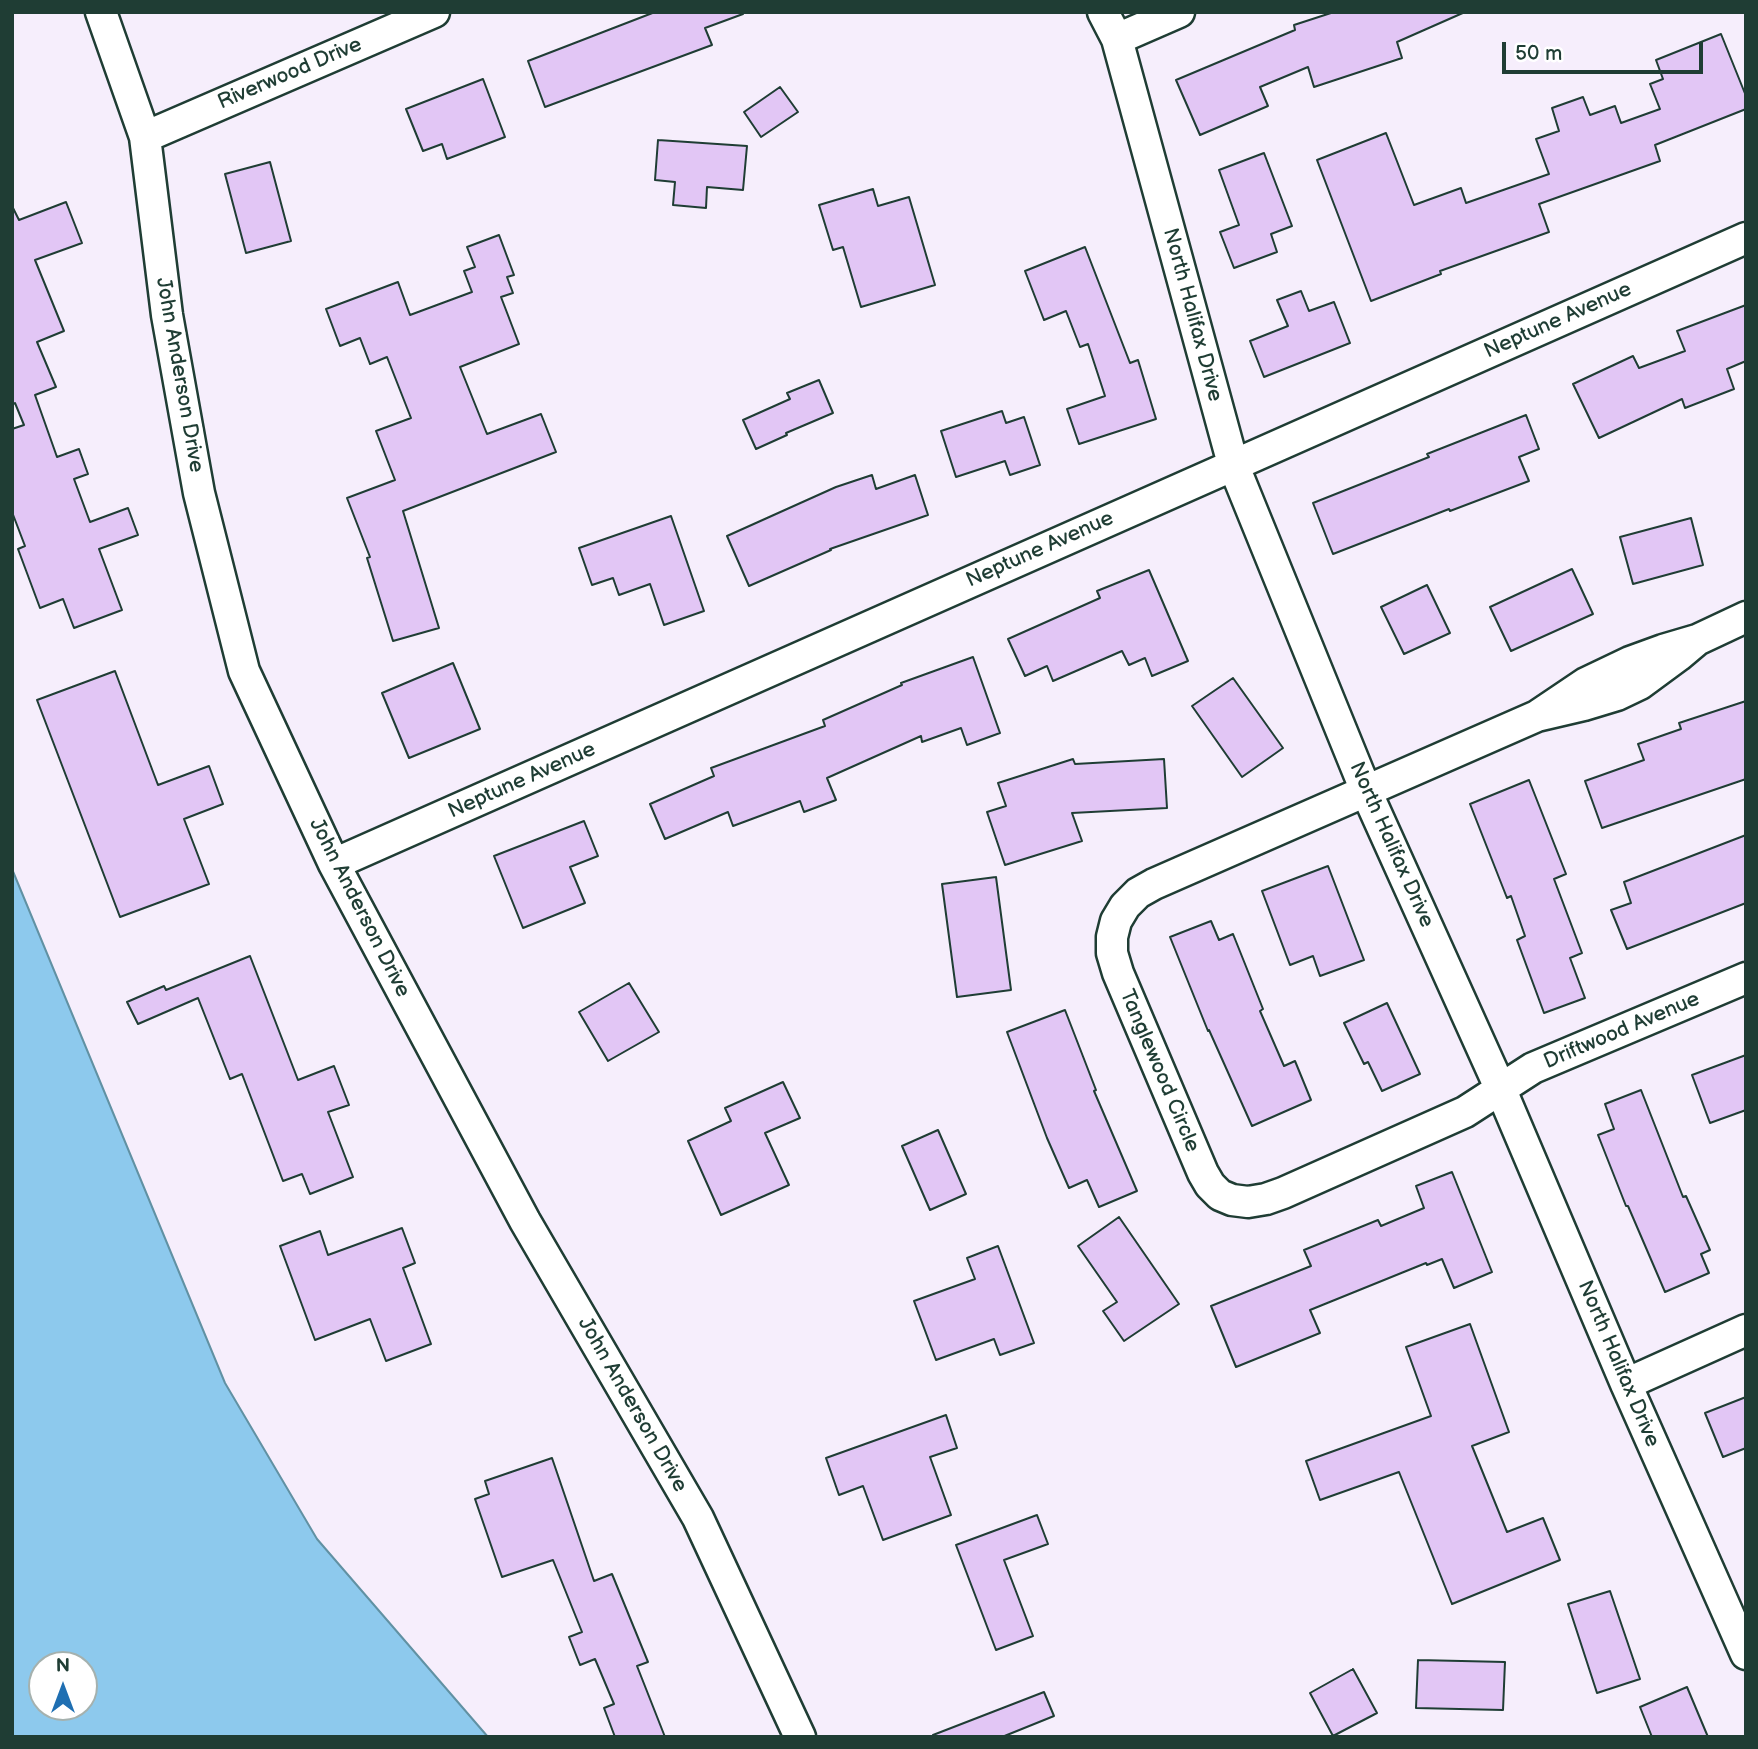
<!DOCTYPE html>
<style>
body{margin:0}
#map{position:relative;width:1758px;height:1749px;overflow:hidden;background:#f6eefc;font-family:"Balsamiq Sans",sans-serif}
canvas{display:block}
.frame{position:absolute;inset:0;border:14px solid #1f3d34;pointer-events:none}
.north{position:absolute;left:28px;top:1651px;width:70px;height:70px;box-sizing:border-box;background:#fff;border:2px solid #a5b1ae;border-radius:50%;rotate:0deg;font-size:19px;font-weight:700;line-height:28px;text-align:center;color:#1f3d34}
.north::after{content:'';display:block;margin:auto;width:24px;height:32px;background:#1f6fb2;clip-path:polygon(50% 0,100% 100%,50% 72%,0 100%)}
.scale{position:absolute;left:1502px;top:42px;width:201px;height:32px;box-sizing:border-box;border:4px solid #1f3d34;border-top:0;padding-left:9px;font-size:21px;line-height:24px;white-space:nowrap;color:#1f3d34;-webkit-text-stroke:5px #fff;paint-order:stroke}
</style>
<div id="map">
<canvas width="1758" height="1749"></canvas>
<div class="frame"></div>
<div class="north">N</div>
<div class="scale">50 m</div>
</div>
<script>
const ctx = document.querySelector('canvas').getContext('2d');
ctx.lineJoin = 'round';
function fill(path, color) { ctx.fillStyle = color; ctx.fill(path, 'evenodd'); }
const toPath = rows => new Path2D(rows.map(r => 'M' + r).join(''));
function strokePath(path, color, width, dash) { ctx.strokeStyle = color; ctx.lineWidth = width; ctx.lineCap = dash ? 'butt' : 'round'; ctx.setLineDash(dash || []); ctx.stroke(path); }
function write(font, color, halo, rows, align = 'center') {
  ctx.font = font + ' "Balsamiq Sans",sans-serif'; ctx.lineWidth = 7; ctx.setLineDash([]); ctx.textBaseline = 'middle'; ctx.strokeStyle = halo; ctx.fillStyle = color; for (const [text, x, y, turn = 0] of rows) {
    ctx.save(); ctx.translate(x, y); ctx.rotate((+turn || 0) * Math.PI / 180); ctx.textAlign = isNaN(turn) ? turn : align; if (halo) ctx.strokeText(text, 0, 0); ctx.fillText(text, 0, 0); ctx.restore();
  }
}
const water = toPath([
 [12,869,225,1383,317,1539,488,1737,12,1737,12,869],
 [42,1665,84,1665,84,1707,42,1707,42,1665]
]);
fill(water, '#8dc9ed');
strokePath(water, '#6191a3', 2);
const building = toPath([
 [655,12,742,12,743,14,705,28,712,45,545,107,528,61,655,12],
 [1334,12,1465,12,1397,42,1402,58,1314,87,1308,67,1260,87,1268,106,1200,135,1176,80,1295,30,1294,25,1334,12],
 [1721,34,1746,96,1746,109,1655,145,1660,161,1539,204,1549,232,1440,271,1441,274,1371,301,1317,160,1386,133,1414,205,1461,188,1466,203,1549,174,1536,139,1559,131,1552,108,1583,97,1590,115,1615,106,1621,123,1660,109,1650,84,1663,79,1656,60,1721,34],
 [483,79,505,137,447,159,442,144,423,151,406,109,483,79],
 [780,87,798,112,761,137,744,112,780,87],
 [658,140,747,146,743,190,707,187,706,208,673,205,675,182,655,180,658,140],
 [1264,153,1292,226,1271,234,1277,252,1234,268,1220,232,1239,225,1219,170,1264,153],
 [270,162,291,241,246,253,225,174,270,162],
 [873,189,878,206,909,197,935,285,861,307,843,247,833,250,819,205,873,189],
 [66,202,82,243,35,260,64,331,37,342,56,387,35,395,57,457,79,449,88,474,74,479,90,522,128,508,138,535,99,549,122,610,74,628,63,599,40,608,18,549,25,546,12,512,12,429,24,425,15,403,12,405,12,206,19,220,66,202],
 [499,235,514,275,507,277,513,293,501,297,519,344,460,367,487,434,541,414,556,452,403,511,439,628,393,641,367,558,370,557,347,498,395,480,376,431,411,418,387,357,370,364,360,338,340,346,326,309,398,282,410,315,472,292,464,271,475,267,467,247,499,235],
 [1085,247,1130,363,1138,360,1156,419,1079,444,1067,409,1105,396,1088,344,1080,347,1066,311,1044,320,1025,271,1085,247],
 [1301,291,1309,311,1334,302,1350,343,1264,377,1250,341,1288,326,1277,300,1301,291],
 [1746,305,1746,361,1727,369,1734,389,1685,408,1682,399,1599,438,1573,384,1633,356,1639,368,1685,351,1677,331,1746,305],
 [819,380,833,413,786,433,787,435,756,449,743,420,790,399,787,393,819,380],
 [1002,411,1006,423,1024,417,1040,465,1010,475,1005,461,956,477,941,431,1002,411],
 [1526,415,1539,449,1519,457,1529,481,1450,511,1449,509,1333,554,1313,503,1429,457,1427,454,1526,415],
 [872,475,876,489,915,475,928,515,830,549,831,550,749,586,727,536,836,487,872,475],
 [671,516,704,611,664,625,650,584,619,595,613,578,592,585,579,548,671,516],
 [1691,518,1703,565,1633,584,1620,537,1691,518],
 [1572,569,1593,614,1511,651,1490,607,1572,569],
 [1149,570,1188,661,1152,676,1145,658,1129,665,1122,651,1053,681,1047,666,1025,676,1008,639,1100,598,1097,591,1149,570],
 [1427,585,1450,633,1404,654,1381,607,1427,585],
 [973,657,1000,733,967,745,961,728,922,742,921,736,827,778,836,800,804,812,800,801,733,826,728,812,665,839,650,804,714,776,711,768,825,726,823,720,902,685,901,683,973,657],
 [453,663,480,729,409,758,382,693,453,663],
 [115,671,158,785,209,766,223,804,184,819,209,884,120,917,37,700,115,671],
 [1233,678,1283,748,1242,777,1192,706,1233,678],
 [1746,701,1746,779,1602,828,1585,781,1644,760,1638,744,1681,729,1679,723,1746,701],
 [1073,759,1075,764,1164,759,1167,808,1072,813,1082,841,1005,865,987,812,1006,806,998,783,1073,759],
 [1529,780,1566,874,1554,879,1582,953,1570,958,1585,998,1544,1013,1517,940,1525,936,1511,896,1507,898,1470,804,1529,780],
 [584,821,598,856,570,867,585,903,523,928,494,856,584,821],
 [1746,835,1746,903,1627,949,1611,910,1631,903,1624,882,1746,835],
 [1328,866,1364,960,1320,976,1313,956,1290,965,1262,891,1328,866],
 [996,877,1011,990,957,997,942,884,996,877],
 [1211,921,1219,940,1233,934,1263,1009,1260,1011,1284,1066,1295,1061,1311,1100,1252,1126,1209,1030,1208,1031,1170,937,1211,921],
 [250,956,298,1080,334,1066,349,1105,328,1112,353,1177,310,1194,302,1174,283,1181,242,1074,230,1079,198,998,138,1024,127,1002,164,986,166,990,250,956],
 [629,983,659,1032,608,1061,579,1012,629,983],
 [1387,1003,1420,1074,1382,1091,1368,1062,1364,1064,1344,1023,1387,1003],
 [1065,1010,1096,1090,1094,1091,1137,1191,1099,1207,1087,1180,1069,1188,1047,1138,1007,1032,1065,1010],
 [1746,1055,1746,1110,1710,1123,1692,1075,1746,1055],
 [783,1082,800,1118,765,1133,789,1185,721,1215,688,1141,731,1121,725,1108,783,1082],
 [1641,1090,1683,1197,1686,1196,1710,1250,1701,1254,1709,1273,1665,1292,1628,1206,1626,1206,1598,1135,1614,1129,1605,1104,1641,1090],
 [938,1130,966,1194,930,1210,902,1146,938,1130],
 [1452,1172,1492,1272,1454,1288,1442,1259,1427,1265,1426,1263,1310,1310,1320,1333,1236,1367,1211,1306,1311,1266,1304,1250,1378,1220,1381,1226,1424,1208,1416,1186,1452,1172],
 [1119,1217,1179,1304,1124,1341,1103,1311,1117,1302,1078,1246,1119,1217],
 [402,1228,415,1263,403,1268,431,1344,386,1361,370,1319,315,1340,280,1246,320,1231,328,1255,402,1228],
 [998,1246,1034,1343,1000,1355,994,1339,936,1360,914,1301,975,1279,967,1258,998,1246],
 [1470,1324,1509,1432,1472,1446,1507,1532,1543,1518,1560,1560,1452,1604,1399,1472,1320,1500,1306,1461,1431,1416,1406,1347,1470,1324],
 [1746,1397,1746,1448,1723,1457,1705,1413,1746,1397],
 [946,1415,957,1448,930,1457,951,1515,883,1540,863,1486,839,1495,826,1458,946,1415],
 [552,1458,594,1581,612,1574,648,1662,637,1666,665,1737,615,1737,604,1708,614,1704,595,1659,580,1665,569,1637,582,1632,553,1560,502,1577,475,1499,489,1494,485,1481,552,1458],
 [1037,1515,1048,1544,1004,1560,1033,1636,996,1650,956,1545,1037,1515],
 [1610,1591,1640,1679,1597,1693,1568,1604,1610,1591],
 [1418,1660,1505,1662,1503,1710,1416,1708,1418,1660],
 [1353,1669,1377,1713,1333,1736,1310,1693,1353,1669],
 [1687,1687,1708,1737,1652,1737,1640,1707,1687,1687],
 [1044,1692,1054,1716,1002,1737,933,1737,933,1735,1044,1692]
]);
fill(building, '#e2c6f5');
strokePath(building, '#1f3d34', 2);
const minor = toPath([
 [101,12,145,137,167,315,199,493,244,671,334,864,525,1221,698,1518,800,1737],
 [1103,12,1117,39,1233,464,1366,791,1501,1090,1626,1384,1746,1654],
 [1117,39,1179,12],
 [145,137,434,12],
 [1697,640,1678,656,1640,684,1617,695,1584,705,1537,716,1586,683,1630,662,1663,650,1697,640,1746,617],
 [1537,716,1154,884,1138,893,1125,906,1116,921,1112,937,1112,953,1118,973,1203,1173,1210,1185,1220,1195,1232,1200,1248,1202,1266,1199,1283,1193,1465,1112,1533,1068,1746,978],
 [334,864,1746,238],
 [1626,1384,1746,1330]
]);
strokePath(minor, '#1f3d34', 35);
strokePath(minor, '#fff', 30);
write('21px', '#1f3d34', '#fff', [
 ["Riverwood Drive",290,74,-23],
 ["North Halifax Drive",1192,315,75],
 ["Neptune Avenue",1558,321,-24],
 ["John Anderson Drive",179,375,80],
 ["Neptune Avenue",1040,550,-24],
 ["Neptune Avenue",522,781,-24],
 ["North Halifax Drive",1391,845,66],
 ["John Anderson Drive",359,908,63],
 ["Driftwood Avenue",1622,1031,-23],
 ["Tanglewood Circle",1159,1071,67],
 ["North Halifax Drive",1618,1364,67],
 ["John Anderson Drive",632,1405,60]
]);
</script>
